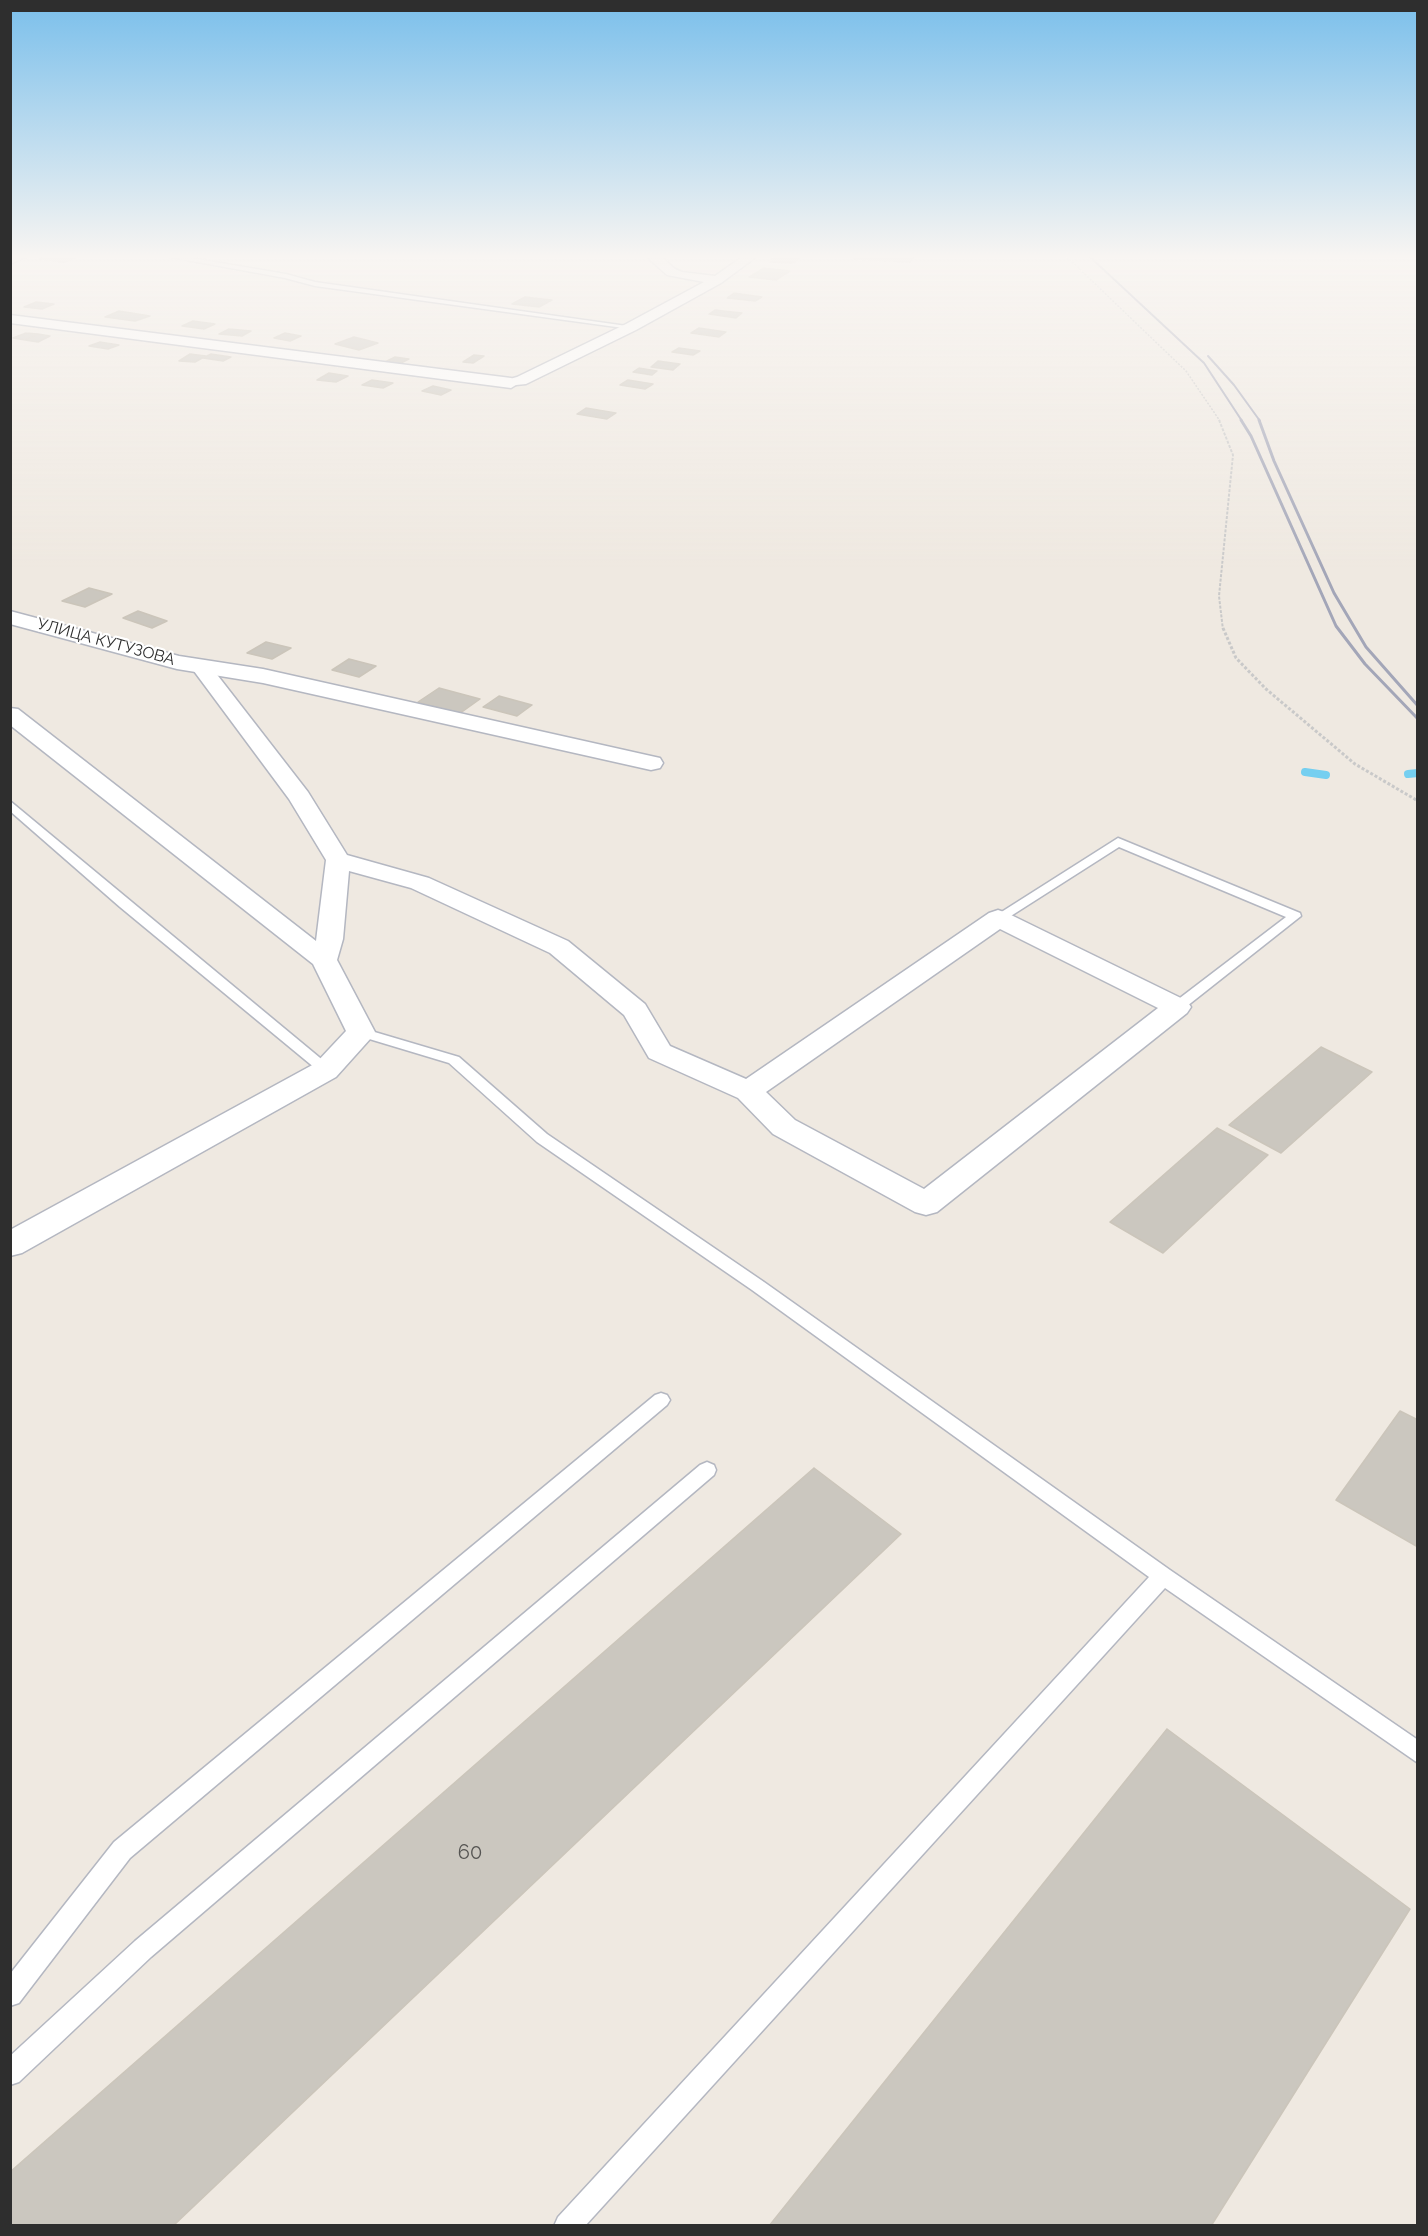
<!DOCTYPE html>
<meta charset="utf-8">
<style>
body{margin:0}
#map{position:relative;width:1428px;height:2236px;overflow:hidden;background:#efe9e1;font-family:Raleway,sans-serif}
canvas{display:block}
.frame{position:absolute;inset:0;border:12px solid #2e2e2e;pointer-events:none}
</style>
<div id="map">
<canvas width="1428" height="2236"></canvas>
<div class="frame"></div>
</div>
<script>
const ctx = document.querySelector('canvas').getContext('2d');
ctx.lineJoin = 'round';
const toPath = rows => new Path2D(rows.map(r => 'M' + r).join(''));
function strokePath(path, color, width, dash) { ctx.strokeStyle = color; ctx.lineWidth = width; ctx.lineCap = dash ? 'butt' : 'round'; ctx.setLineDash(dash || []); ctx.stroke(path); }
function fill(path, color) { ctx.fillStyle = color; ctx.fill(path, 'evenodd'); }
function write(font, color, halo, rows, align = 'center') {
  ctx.font = font + ' Raleway,sans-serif'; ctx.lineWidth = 4.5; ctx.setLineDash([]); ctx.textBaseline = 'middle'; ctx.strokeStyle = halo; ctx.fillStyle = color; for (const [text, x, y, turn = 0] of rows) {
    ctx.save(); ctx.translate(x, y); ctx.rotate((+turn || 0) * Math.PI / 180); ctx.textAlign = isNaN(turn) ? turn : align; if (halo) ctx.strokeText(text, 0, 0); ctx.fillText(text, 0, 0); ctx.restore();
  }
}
strokePath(toPath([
 [1305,772,1326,775],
 [1408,774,1418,773]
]), '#75cff0', 8);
const building = toPath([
 [45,257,73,257,76,258,64,262,40,259,45,257],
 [774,257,800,257,794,263,770,262,774,257],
 [854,257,913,257,910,262,853,259,854,257],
 [764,268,790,271,776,280,749,277,764,268],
 [734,293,762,297,755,301,727,298,734,293],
 [525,297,552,300,539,307,512,304,525,297],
 [36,302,54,304,42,309,24,307,36,302],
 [715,310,742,313,736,318,709,314,715,310],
 [119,311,150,316,135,321,105,317,119,311],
 [193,321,215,324,204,329,182,326,193,321],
 [699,328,726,332,719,337,691,333,699,328],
 [229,329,251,331,242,336,219,334,229,329],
 [26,333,38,334,25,340,13,338,26,333],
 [285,333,301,336,290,341,274,338,285,333],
 [38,334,50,336,38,342,25,340,38,334],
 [354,337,378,343,359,350,335,344,354,337],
 [100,342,119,345,108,349,89,346,100,342],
 [679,348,700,351,693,355,672,352,679,348],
 [190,354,206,356,195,362,179,361,190,354],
 [211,354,231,357,223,361,203,358,211,354],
 [474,355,484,356,473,363,463,362,474,355],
 [395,357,409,359,399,364,385,362,395,357],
 [658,361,680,364,673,370,651,367,658,361],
 [639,368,657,371,652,375,633,372,639,368],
 [329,373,348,376,336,382,317,380,329,373],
 [372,380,393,383,383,388,362,385,372,380],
 [628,380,653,384,645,389,620,385,628,380],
 [433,386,451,390,441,395,422,391,433,386],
 [586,408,616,413,607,419,577,414,586,408],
 [89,588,112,594,85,607,62,601,89,588],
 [138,611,167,621,152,628,123,618,138,611],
 [266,642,291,648,272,659,247,653,266,642],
 [349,659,376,666,359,677,332,670,349,659],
 [439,688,480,699,459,714,418,702,439,688],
 [499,696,532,705,517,716,483,707,499,696],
 [1321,1047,1372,1072,1281,1153,1229,1125,1321,1047],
 [1217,1128,1268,1155,1163,1253,1110,1222,1217,1128],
 [1400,1411,1418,1420,1418,1547,1336,1500,1400,1411],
 [814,1468,901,1534,173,2226,10,2226,10,2172,814,1468],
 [1167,1729,1410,1909,1211,2226,769,2226,1167,1729]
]);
fill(building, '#cbc7bf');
strokePath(building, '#cbc5ba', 1.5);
const service = toPath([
 [170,257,185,257,286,274,315,282,634,327,631,329,315,286,285,278,170,257],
 [10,801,331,1067,333,1070,331,1073,321,1073,120,907,10,811,10,801],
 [1118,838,1300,913,1301,916,1182,1010,1177,1011,1172,1010,1170,1007,1172,1004,1286,917,1119,847,1003,921,998,922,992,918,1118,838],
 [361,1028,459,1057,547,1134,764,1282,1170,1570,1418,1740,1418,1763,1165,1588,585,2226,554,2226,558,2217,1149,1577,752,1290,537,1142,449,1063,356,1035,354,1032,356,1029,361,1028],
 [661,1393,667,1395,670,1400,667,1405,130,1858,19,2003,10,2006,10,1974,114,1842,655,1395,661,1393],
 [707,1462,714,1465,716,1470,714,1475,151,1957,19,2082,10,2085,10,2056,135,1941,700,1465,707,1462]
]);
const minor = toPath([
 [10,257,26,257,10,264,10,257],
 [647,257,661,257,675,269,682,272,715,276,742,257,756,257,721,283,636,330,526,384,506,386,504,383,506,380,517,377,626,324,704,282,667,275,647,257],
 [201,661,208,663,308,792,347,855,429,878,568,941,645,1004,670,1046,746,1079,989,913,998,910,1007,913,1187,1001,1191,1007,1187,1013,937,1212,926,1215,915,1212,773,1134,738,1098,649,1058,624,1015,550,953,411,888,349,871,343,939,337,960,375,1032,371,1038,336,1077,22,1253,10,1256,10,1230,316,1063,346,1031,313,964,10,725,10,708,18,709,316,941,326,860,289,799,191,667,194,663,201,661],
 [1000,929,1158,1008,924,1189,795,1120,766,1092,1000,929]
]);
const tertiary = toPath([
 [10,315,511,378,519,383,511,388,10,323,10,315],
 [10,611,179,656,263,669,651,756,660,758,663,763,660,768,651,770,263,683,177,669,10,624,10,611]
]);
strokePath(service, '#b4b7c1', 3);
strokePath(minor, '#b4b7c1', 3);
strokePath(tertiary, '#b4b7c1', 3);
strokePath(toPath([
 [1067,257,1186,371,1220,421]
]), '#c9c9c9', 1.5, [2, 1.5]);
strokePath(toPath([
 [1219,420,1233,455,1219,596,1223,630]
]), '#c9c9c9', 2, [3, 1.5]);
strokePath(toPath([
 [1223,628,1236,658,1266,689,1355,764,1418,801]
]), '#c9c9c9', 3, [3, 2]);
fill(service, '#fff');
fill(minor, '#fff');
fill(tertiary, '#fff');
strokePath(toPath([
 [1090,257,1204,363,1242,421],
 [1208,356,1234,385,1260,421]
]), '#a3a6b8', 2);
strokePath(toPath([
 [1241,420,1251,436,1336,626,1365,664,1418,719],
 [1259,420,1274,461,1334,593,1366,647,1418,706]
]), '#a3a6b8', 3);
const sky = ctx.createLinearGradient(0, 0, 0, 570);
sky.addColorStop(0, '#7abfeb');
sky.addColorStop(0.45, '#f8f5f2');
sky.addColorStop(1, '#f8f5f200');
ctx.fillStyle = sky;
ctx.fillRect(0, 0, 1428, 570);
write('16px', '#2e2e2e', '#fff', [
 ["УЛИЦА КУТУЗОВА",106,642,15]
]);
write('20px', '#555452', null, [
 ["60",470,1853]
]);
</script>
